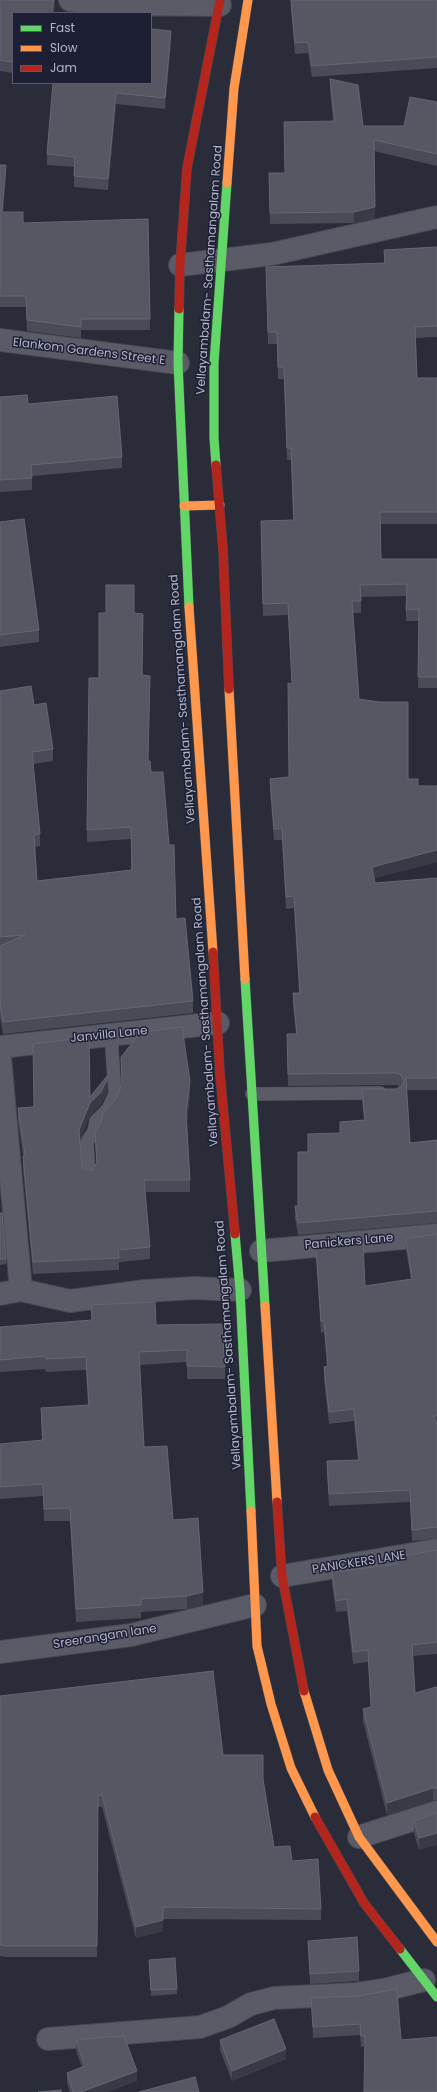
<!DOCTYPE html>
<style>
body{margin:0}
#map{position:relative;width:437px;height:2092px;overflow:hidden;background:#2a2c39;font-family:Poppins,sans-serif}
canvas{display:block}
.legend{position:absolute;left:12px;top:12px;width:140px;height:72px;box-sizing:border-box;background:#1d1f34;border:1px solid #5a5b70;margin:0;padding:5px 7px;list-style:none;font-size:12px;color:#b5b6ca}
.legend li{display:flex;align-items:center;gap:8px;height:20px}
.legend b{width:20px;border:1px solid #5a5b70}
</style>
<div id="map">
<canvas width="437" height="2092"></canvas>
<ul class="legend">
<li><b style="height:5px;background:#63d668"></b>Fast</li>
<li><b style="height:5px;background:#ff974d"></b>Slow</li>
<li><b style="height:5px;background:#b3261e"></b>Jam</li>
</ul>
</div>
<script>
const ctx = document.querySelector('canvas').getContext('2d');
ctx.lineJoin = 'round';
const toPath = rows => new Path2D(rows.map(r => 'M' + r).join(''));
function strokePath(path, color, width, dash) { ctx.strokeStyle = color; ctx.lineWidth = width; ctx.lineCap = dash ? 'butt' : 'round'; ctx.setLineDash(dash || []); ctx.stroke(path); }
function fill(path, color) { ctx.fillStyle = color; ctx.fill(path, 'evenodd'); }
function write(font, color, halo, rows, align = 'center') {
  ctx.font = font + ' Poppins,sans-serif'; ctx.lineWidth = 3; ctx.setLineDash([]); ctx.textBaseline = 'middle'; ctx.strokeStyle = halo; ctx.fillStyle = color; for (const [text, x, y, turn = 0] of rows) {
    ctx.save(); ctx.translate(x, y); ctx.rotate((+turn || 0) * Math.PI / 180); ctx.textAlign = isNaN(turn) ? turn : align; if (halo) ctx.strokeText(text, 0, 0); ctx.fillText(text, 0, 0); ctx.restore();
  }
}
const lane = toPath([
 [252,1094,380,1093],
 [89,1175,87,1142,94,1131,96,1121,108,1109,115,1094,111,1035]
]);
const street = toPath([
 [70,0,104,4,220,5],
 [180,265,272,254,437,217],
 [0,340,178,363],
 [0,1047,218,1023],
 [0,1057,21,1290],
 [261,1251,437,1235],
 [0,1294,21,1290,70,1301,145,1291,194,1288,240,1290],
 [282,1576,437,1550],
 [0,1652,131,1635,255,1605],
 [359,1837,437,1812],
 [48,2039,200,2027,228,2017,251,2004,274,1998,356,1994,384,1990,424,1980]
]);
const fast = toPath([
 [179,309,178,363,189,607],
 [216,465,214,438,214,363,227,183],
 [245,979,265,1306],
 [235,1234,240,1290,251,1511],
 [400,1949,437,1997]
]);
const slow = toPath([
 [227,183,234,88,248,0],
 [184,506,220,505],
 [189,607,213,952],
 [229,689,245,979],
 [265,1306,277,1502],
 [251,1511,257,1646,271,1704,291,1768,315,1817],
 [304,1691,328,1770,359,1837,437,1942]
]);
const jam = toPath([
 [179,309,180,265,187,168,220,0],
 [216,465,223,550,229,689],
 [213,952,220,1074,235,1234],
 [277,1502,282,1576,304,1691],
 [315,1817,364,1903,400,1949]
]);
strokePath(lane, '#464852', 14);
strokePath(street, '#464852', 24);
strokePath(fast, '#464852', 10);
strokePath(slow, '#464852', 10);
strokePath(jam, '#464852', 10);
strokePath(lane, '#5a5b67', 13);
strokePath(street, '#5a5b67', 22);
strokePath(fast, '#63d668', 9);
strokePath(slow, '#ff974d', 9);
strokePath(jam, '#b3261e', 9);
fill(toPath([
 [0,0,55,0,55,8,54,13,13,13,13,73,0,71],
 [291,0,437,0,437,68,312,77,308,53,295,54,291,10],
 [171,42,165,109,116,104,108,190,74,187,74,167,47,165,47,154],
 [330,79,363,126,404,126,437,102,437,166,374,151,375,218,354,223,270,224,269,173,285,173,333,121,330,90],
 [0,165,6,176,3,212,23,223,148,219,150,330,81,330,81,338,27,331,26,307,0,307],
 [437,247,437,337,415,338,417,378,437,378,437,524,381,524,381,559,437,559,437,688,418,688,419,621,406,621,406,596,361,597,361,613,353,613,359,699,408,779,418,786,437,786,437,862,374,878,375,883,437,878,437,1090,406,1090,410,1143,437,1140,437,1223,298,1235,295,1218,295,1206,298,1206,308,1152,340,1133,340,1122,364,1120,362,1101,362,1089,396,1089,401,1087,396,1085,288,1086,287,1046,296,1034,293,1005,293,993,299,993,294,908,286,909,282,840,274,840,270,791,270,779,289,777,292,684,288,615,263,616,261,533,293,520,291,460,287,460,284,379,278,379,277,344,268,344,266,267,384,263,384,250],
 [0,397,28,404,122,457,122,468,32,476,32,490,0,492],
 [0,522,39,630,39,642,0,647],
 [134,613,143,675,148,761,169,845,176,919,193,1001,193,1013,3,1034,0,1017,0,691,34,705,53,749,53,761,33,764,40,834,40,846,35,847,37,881,131,870,131,839,87,842,87,830,99,678],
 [121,1057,190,1094,187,1123,190,1180,190,1192,145,1192,150,1247,150,1259,119,1262,119,1270,33,1274,23,1168,23,1155,18,1121,18,1108,34,1107,90,1097,107,1092,101,1104,90,1116,80,1140,82,1167,86,1170,93,1170,96,1163,95,1132,115,1100,122,1086],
 [0,1213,6,1259,6,1264,0,1265],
 [437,1234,437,1539,412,1541,410,1502,329,1506,327,1473,327,1461,358,1460,354,1421,329,1424,324,1379,324,1367,327,1366,324,1332,321,1333,316,1259,316,1247,365,1286,411,1279,406,1250,406,1239],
 [91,1305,156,1325,225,1367,225,1379,187,1379,187,1362,139,1365,144,1447,173,1520,203,1605,187,1609,141,1612,141,1618,76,1622,70,1521,44,1521,43,1496,0,1499,0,1444,42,1440,41,1421,41,1408,88,1406,86,1370,46,1372,45,1369,0,1372,0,1327,92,1321],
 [437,1550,437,1654,413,1656,415,1693,437,1688,437,1800,433,1800,387,1815,363,1721,363,1709,371,1707,368,1662,353,1664,347,1611,336,1612,332,1584,332,1572,398,1564,398,1557],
 [0,1696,223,1755,263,1779,274,1847,292,1861,321,1909,321,1920,163,1919,163,1931,136,1938,102,1807,98,1807,97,1957,7,1957,0,1956],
 [437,1812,419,1850,414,1833,414,1821],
 [308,1941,359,1971,359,1981,310,1984],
 [149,1960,177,1989,177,1994,151,1996],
 [311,1998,401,2040,361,2047,360,2035,313,2038],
 [220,2040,286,2059,232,2081,220,2050],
 [76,2041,137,2081,107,2092,70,2092,67,2083,67,2073,82,2067,76,2051]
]), '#4a4b57');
fill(toPath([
 [54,0,55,0,55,8,54,13,52,13],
 [171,31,171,42,165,109,165,98],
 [116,93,116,104,108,190,108,179],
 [6,165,6,176,2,223,2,212],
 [375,207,375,218,354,223,354,212],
 [437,850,437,862,372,879,372,867],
 [107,1080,107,1092,101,1104,90,1116,79,1142,79,1130,90,1103],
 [190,1081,190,1094,186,1127,186,1114],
 [203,1592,203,1605,187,1609,187,1596],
 [433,1788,433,1800,387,1815,387,1803],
 [437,1833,437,1845,419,1850,419,1838],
 [163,1920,163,1931,136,1938,136,1927],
 [286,2049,286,2059,232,2081,232,2071],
 [137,2071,137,2081,107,2092,81,2092]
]), '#383a46');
const building = toPath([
 [0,0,54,0,52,13,13,13,13,62,0,60,0,0],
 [291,0,437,0,437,57,312,66,308,42,295,43,291,0],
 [151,29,171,31,165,98,116,93,108,179,74,176,75,157,47,154,53,83,151,83,151,29],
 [330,79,358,85,363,126,404,126,410,97,437,102,437,154,374,140,375,207,354,212,270,213,269,173,285,173,284,122,335,121,330,79],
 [0,165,6,165,2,212,23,212,23,223,148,219,150,319,81,319,81,327,27,320,26,296,0,296,0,165],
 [437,247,437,326,415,327,417,378,437,378,437,512,380,512,381,559,437,559,437,677,418,677,419,609,406,610,407,584,360,585,361,601,352,601,359,699,379,702,408,702,408,779,418,779,418,786,437,786,437,850,372,867,375,883,437,878,437,1078,406,1078,410,1143,437,1140,437,1211,298,1223,295,1206,298,1206,298,1152,308,1152,308,1134,340,1133,340,1122,365,1120,362,1089,396,1089,403,1085,404,1081,400,1074,396,1073,288,1074,287,1034,297,1034,293,993,300,993,294,896,286,897,282,828,274,829,270,779,289,777,288,683,292,684,288,603,263,604,261,521,294,520,291,448,287,448,284,367,278,367,277,332,268,332,266,267,385,263,384,250,437,247],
 [27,395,28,404,117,396,122,457,31,465,32,478,0,480,0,397,27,395],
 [24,519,39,630,0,635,0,522,24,519],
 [106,585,134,585,134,613,143,614,142,675,150,676,148,761,150,761,151,772,163,772,169,845,174,845,176,919,185,918,193,1001,3,1022,0,1005,0,946,25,935,0,937,0,691,31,686,34,705,46,703,53,749,32,752,40,834,34,835,37,881,132,870,131,827,87,830,89,678,99,678,99,613,106,613,106,585],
 [182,1027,190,1081,186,1114,190,1180,144,1180,150,1247,118,1250,119,1258,33,1262,23,1156,25,1155,18,1108,34,1107,33,1044,89,1037,90,1097,107,1076,107,1080,101,1092,90,1103,79,1130,82,1167,86,1170,93,1170,97,1162,95,1132,101,1123,103,1113,115,1100,122,1085,121,1057,141,1032,182,1027],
 [0,1213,2,1213,6,1259,0,1259,0,1213],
 [437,1234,437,1416,433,1416,437,1425,437,1527,412,1530,410,1490,329,1494,327,1461,359,1460,354,1409,329,1412,324,1367,328,1366,324,1321,321,1321,316,1247,363,1242,365,1286,412,1279,406,1239,437,1234],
 [155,1302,156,1325,222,1324,225,1367,187,1366,187,1350,139,1352,144,1447,167,1446,173,1520,198,1518,203,1592,187,1596,141,1599,141,1605,76,1609,70,1508,44,1509,43,1484,0,1487,0,1444,43,1440,41,1408,89,1405,86,1357,46,1359,45,1356,0,1360,0,1327,92,1320,91,1305,155,1302],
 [437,1550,437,1642,412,1645,415,1693,436,1687,437,1688,437,1788,433,1788,387,1803,363,1709,371,1707,368,1650,353,1652,347,1599,336,1601,332,1572,399,1564,398,1557,437,1550],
 [213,1671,223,1755,263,1755,263,1779,274,1847,290,1846,292,1861,318,1859,321,1909,163,1907,163,1920,136,1927,102,1795,98,1796,97,1946,7,1946,0,1945,0,1696,213,1671],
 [437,1812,437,1833,419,1838,414,1821,437,1812],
 [357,1937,359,1971,310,1974,308,1941,357,1937],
 [175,1958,177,1989,151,1990,149,1960,175,1958],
 [397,1989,401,2040,437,2037,437,2092,364,2092,365,2036,361,2036,360,2024,313,2027,311,1998,358,1996,397,1989],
 [274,2019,286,2049,232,2071,220,2040,274,2019],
 [124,2036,137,2071,81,2092,73,2092,67,2073,85,2066,76,2041,82,2039,124,2036],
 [195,2077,199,2092,139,2092,195,2077],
 [61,2090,61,2092,38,2092,61,2090]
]);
fill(building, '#565763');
strokePath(building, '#646673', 1);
write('12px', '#b5b6ca', '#1d1f34', [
 ["Vellayambalam- Sasthamangalam Road",210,270,-86],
 ["Elankom Gardens Street E",89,352,7],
 ["Vellayambalam- Sasthamangalam Road",183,699,-94],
 ["Vellayambalam- Sasthamangalam Road",206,1022,-94],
 ["Janvilla Lane",109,1035,-6],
 ["Panickers Lane",349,1242,-5],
 ["Vellayambalam- Sasthamangalam Road",229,1345,-94],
 ["PANICKERS LANE",359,1563,-9],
 ["Sreerangam lane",105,1637,-9]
]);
</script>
